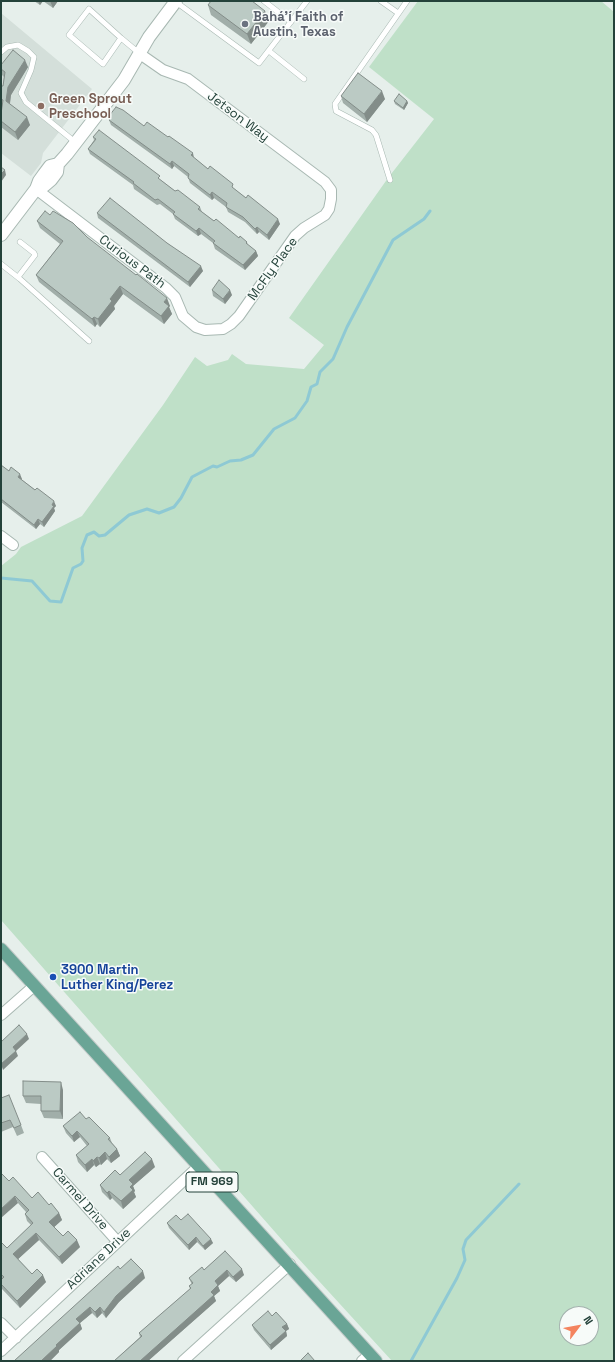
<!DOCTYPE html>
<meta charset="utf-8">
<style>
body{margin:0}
#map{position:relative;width:615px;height:1362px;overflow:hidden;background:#e6efeb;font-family:"Space Grotesk",sans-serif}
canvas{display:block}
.frame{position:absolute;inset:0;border:2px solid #24423a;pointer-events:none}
.north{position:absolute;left:559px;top:1306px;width:40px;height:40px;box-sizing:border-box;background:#f7fbf9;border:1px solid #a3b1ad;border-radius:50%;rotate:58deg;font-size:11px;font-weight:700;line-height:16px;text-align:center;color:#24423a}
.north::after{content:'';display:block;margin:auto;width:14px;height:18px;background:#f4845f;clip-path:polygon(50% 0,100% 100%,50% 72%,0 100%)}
</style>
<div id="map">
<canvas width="615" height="1362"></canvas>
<div class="frame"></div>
<div class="north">N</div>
</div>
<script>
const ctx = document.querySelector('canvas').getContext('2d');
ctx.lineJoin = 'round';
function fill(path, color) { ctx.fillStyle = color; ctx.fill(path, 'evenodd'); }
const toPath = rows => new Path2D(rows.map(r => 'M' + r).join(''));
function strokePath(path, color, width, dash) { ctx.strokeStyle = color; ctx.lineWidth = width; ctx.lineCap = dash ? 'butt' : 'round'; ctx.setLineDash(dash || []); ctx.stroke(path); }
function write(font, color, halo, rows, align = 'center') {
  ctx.font = font + ' "Space Grotesk",sans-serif'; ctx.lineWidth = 3; ctx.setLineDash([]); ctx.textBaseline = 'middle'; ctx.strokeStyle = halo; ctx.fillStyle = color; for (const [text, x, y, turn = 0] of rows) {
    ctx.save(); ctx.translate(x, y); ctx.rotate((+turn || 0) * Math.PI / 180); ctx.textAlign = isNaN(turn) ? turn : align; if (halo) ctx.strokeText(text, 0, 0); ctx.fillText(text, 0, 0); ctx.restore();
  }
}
fill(toPath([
 [1,13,92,89,43,153,41,163,31,176,1,153]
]), '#d4dfda');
fill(toPath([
 [418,1,601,1,614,12,614,1361,392,1361,297,1257,1,920,1,566,16,554,21,547,82,516,163,405,195,357,207,366,228,360,232,354,246,364,304,369,324,345,289,318,388,178,434,119,369,67],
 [567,1314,591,1314,591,1338,567,1338]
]), '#bfe0c8');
strokePath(toPath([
 [1,578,32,581,50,601,61,602,73,568,81,564,83,561,82,548,87,535,94,532,99,536,105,535,129,515,147,509,159,513,174,507,181,498,192,477,213,466,217,467,230,461,241,460,253,455,274,429,295,418,307,401,311,387,317,384,320,372,333,359,347,327,393,240,424,219,430,211],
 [411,1361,457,1278,465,1260,463,1249,466,1240,519,1184]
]), '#8ec9d4', 3);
const service = toPath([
 [264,1,291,22],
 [381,1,398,13],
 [176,2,259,63,307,1],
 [121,38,103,64,69,35,89,9,121,38,139,53],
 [269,51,304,79],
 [1,52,7,47,18,45,28,51,34,57,31,70,21,93,26,102,75,142],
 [390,180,376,135,372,130,336,111,335,104,407,1],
 [1,264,20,279,89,341],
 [18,277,35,255,34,253,20,242]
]);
const minor = toPath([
 [36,189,166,288,175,297,183,316,196,327,205,330,223,329,231,324,239,316,295,236,304,228,325,215,329,209,331,199,331,190,325,182,188,79,163,70,140,54],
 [1,536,13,545],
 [1,1015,34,986],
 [42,1157,117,1241],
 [1,1323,16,1338],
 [1,1351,198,1167],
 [183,1361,290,1264],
 [362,1361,370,1354]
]);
const tertiary = toPath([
 [36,189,44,186,51,180,57,172,58,164],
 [1,235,36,189,39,181,44,174,50,166,58,164,67,154,124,80,149,37,176,1]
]);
const primary = toPath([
 [1,949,376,1361]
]);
strokePath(service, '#a8b8b2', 6);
strokePath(minor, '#a8b8b2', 12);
strokePath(tertiary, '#a8b8b2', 14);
strokePath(primary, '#c2cac8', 14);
strokePath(service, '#fff', 5);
strokePath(minor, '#fff', 10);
strokePath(tertiary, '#fff', 12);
strokePath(primary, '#6aa596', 12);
fill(toPath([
 [34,1,43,1,40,5],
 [43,1,58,1,53,8],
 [208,5,269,21,251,44,211,15],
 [1,65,28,67,11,95,10,104,30,125,18,140,1,127,1,114,2,106,1,105,1,86,3,86,4,77,2,75,1,72],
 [341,96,385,99,367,122,343,103],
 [394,101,407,101,408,103,404,110,395,104],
 [109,116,144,126,194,158,280,224,269,240,259,232,257,234,245,222,228,212,226,207,214,198,212,200,190,183,188,177,174,166,172,169,111,125,109,120,110,118],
 [93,137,162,181,175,191,200,207,202,212,214,221,239,238,247,242,248,246,256,251,258,256,245,270,215,249,213,243,201,234,198,236,175,219,173,214,160,204,157,205,134,189,133,185,90,154,88,149,94,140],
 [97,213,167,243,203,271,190,287,98,218],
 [50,215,87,237,170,306,169,307,172,314,164,324,123,294,114,306,115,309,100,327,97,324,95,327,39,282,36,275,60,244,40,228,37,221],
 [212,290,232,295,225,304,213,296],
 [1,465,9,471,22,479,21,479,56,506,54,508,55,511,44,527,40,524,36,529,1,502],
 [63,1090,63,1119,44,1118,41,1111,41,1104,26,1103,23,1096],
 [1,1098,21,1125,24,1133,17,1136,13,1127,1,1132],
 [86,1119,110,1138,112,1143,117,1149,120,1156,111,1163,107,1159,101,1165,100,1164,96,1167,94,1165,87,1172,78,1162,76,1155,87,1146,80,1137,74,1142,66,1133,63,1126],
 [155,1167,133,1186,135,1191,134,1192,136,1197,123,1209,112,1198,110,1200,102,1192,100,1185,120,1175],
 [9,1181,32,1198,49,1205,59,1213,62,1220,54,1227,63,1236,80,1247,62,1264,39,1240,18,1259,32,1274,46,1282,20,1308,2,1289,1,1287,1,1280,2,1279,1,1278,1,1242,7,1248,31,1225,27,1221,25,1214,26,1212,18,1203],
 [181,1220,213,1243,205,1250,197,1242,189,1250,169,1228,167,1223],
 [225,1251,244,1275,236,1282,229,1276,218,1286,220,1291,214,1296,216,1301,148,1361,114,1361,140,1337,139,1333,190,1289,189,1286,192,1285,189,1278,204,1270],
 [120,1269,145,1278,119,1302,106,1318,102,1313,97,1318,92,1313,80,1323,82,1329,59,1350,59,1352,50,1361,14,1361],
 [272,1316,287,1324,289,1329,286,1331,287,1336,271,1350,254,1330,252,1325]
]), '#a1aea9');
fill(toPath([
 [38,1,43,1,40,5],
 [50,1,58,1,53,8],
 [265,11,269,21,251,44,247,34],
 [25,60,28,67,11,95,9,109,6,101,8,87],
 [382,91,385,99,367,122,364,114],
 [407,101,408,103,404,110,403,108],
 [27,117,30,125,18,140,15,132],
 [193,153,194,158,191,155],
 [172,161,174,166,172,169,170,164],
 [5,170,6,175,1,182,1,174],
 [212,192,214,198,212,200,210,195],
 [278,219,280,224,269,240,267,235],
 [257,227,259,232,257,234,255,229],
 [199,228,201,234,198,236,196,231],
 [256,251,258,256,245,270,243,265],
 [201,266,203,271,190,287,188,282],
 [120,286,123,294,114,306,115,309,100,327,98,319,110,299],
 [230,290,232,295,225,304,223,299],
 [167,298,170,306,169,307,172,314,164,324,161,316,164,302],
 [94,317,97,324,95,327,92,319],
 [20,474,22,479,20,482,18,477],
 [54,501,56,506,54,508,55,511,44,527,42,522,52,505],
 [38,519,40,524,36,529,34,525],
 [27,1034,29,1039,16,1051,18,1056,3,1070,1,1064,13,1047],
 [61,1082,63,1090,63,1119,60,1111],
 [77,1131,80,1137,74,1142,72,1136],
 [117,1149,120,1156,111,1163,109,1157],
 [105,1152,107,1159,101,1165,99,1158],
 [97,1157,100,1164,96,1167,93,1161],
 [92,1159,94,1165,87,1172,85,1165],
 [152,1159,155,1167,133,1186,135,1191,134,1192,136,1197,123,1209,121,1201,130,1187,129,1180],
 [109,1191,112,1198,110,1200,107,1193],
 [15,1196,18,1203,1,1218,1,1209],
 [59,1213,62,1220,52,1229,49,1222],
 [36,1233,39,1240,16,1261,13,1254],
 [196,1237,197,1242,189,1250,188,1245],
 [211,1239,213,1243,205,1250,203,1246],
 [77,1240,80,1247,62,1264,59,1257],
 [242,1269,244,1275,236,1282,233,1277],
 [227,1270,229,1276,218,1286,220,1291,214,1296,216,1301,148,1361,140,1361,211,1292,215,1281],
 [143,1271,145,1278,119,1302,106,1318,104,1312,116,1296],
 [43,1275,46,1282,20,1308,17,1301],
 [90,1307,92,1313,80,1323,82,1329,59,1350,59,1352,50,1361,41,1361,56,1345,76,1319],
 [100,1307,102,1313,97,1318,95,1312],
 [287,1324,289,1329,286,1331,287,1336,271,1350,270,1345,282,1327]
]), '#838d89');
const building = toPath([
 [211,1,252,1,265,11,247,34,208,5,211,1],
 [13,50,25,60,8,87,6,101,27,117,15,132,1,121,1,114,3,100,1,99,1,86,3,86,5,72,1,69,1,65,13,50],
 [358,73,382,91,364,114,341,96,358,73],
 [399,94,407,101,403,108,394,101,399,94],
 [116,107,123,110,144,126,147,122,168,137,169,136,193,153,191,155,208,169,210,166,233,184,232,187,246,198,248,195,278,219,267,235,257,227,255,229,243,217,226,207,227,203,212,192,210,195,188,178,189,174,172,161,170,164,109,120,111,117,109,116,116,107],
 [99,130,160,176,158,178,175,191,178,190,200,207,198,209,214,221,216,219,239,238,240,236,247,242,246,243,256,251,243,265,213,243,215,241,199,228,196,231,173,214,175,212,158,199,155,200,133,183,134,182,88,149,96,139,93,137,99,130],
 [1,167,5,170,1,174,1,167],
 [110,198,167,243,201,266,188,282,97,213,110,198],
 [45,211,50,215,53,211,73,223,87,237,136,275,137,274,167,298,164,302,169,306,161,316,120,286,110,299,112,301,98,319,94,317,92,319,36,275,63,241,37,221,45,211],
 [219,280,230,290,223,299,212,290,219,280],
 [1,465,9,471,11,467,20,474,18,477,35,490,37,488,54,501,52,505,54,506,42,522,38,519,34,525,1,499,1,465],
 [19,1025,27,1034,13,1047,16,1051,1,1064,1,1042,19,1025],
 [23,1081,61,1082,60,1111,41,1111,41,1096,23,1096,23,1081],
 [9,1095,21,1125,14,1128,10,1120,1,1123,1,1098,9,1095],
 [80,1112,86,1119,89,1117,110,1138,108,1139,117,1149,109,1157,105,1152,99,1158,97,1157,93,1161,92,1159,85,1165,76,1155,89,1144,77,1131,72,1136,63,1126,80,1112],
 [145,1152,152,1159,129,1180,133,1184,130,1187,133,1190,121,1201,109,1191,107,1193,100,1185,115,1170,120,1175,145,1152],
 [1,1173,9,1181,13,1177,32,1198,38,1192,49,1205,51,1203,59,1213,49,1222,63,1236,68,1231,77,1240,59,1257,36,1233,13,1254,32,1274,37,1269,43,1275,17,1301,1,1284,1,1280,4,1277,1,1274,1,1242,7,1248,33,1223,25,1214,29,1210,15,1196,1,1209,1,1173],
 [188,1214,211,1239,203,1246,196,1237,188,1245,167,1223,176,1215,181,1220,188,1214],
 [225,1251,242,1269,233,1277,227,1270,215,1281,218,1285,211,1292,214,1295,140,1361,114,1361,142,1336,139,1333,191,1288,189,1286,193,1283,189,1278,202,1267,204,1270,225,1251],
 [131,1259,143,1271,116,1296,104,1312,100,1307,95,1312,90,1307,76,1319,80,1323,56,1345,57,1346,41,1361,14,1361,118,1266,120,1269,131,1259],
 [268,1311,272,1316,276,1312,287,1324,282,1327,286,1331,270,1345,252,1325,268,1311],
 [308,1353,315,1361,300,1361,308,1353]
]);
fill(building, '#bbcac4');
strokePath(building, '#838d89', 1);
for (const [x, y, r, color] of [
 [245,24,4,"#6b7280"],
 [41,106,4,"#8d6e63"],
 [53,977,4,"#1a4fb4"]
]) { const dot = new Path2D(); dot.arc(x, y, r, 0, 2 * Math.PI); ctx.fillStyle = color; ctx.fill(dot); strokePath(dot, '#f7fbf9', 1.5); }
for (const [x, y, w] of [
 [212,1182,52]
]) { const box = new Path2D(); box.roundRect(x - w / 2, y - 10, w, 20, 3); ctx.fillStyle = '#f7fbf9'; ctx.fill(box); strokePath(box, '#24423a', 1); }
write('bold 12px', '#24423a', null, [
 ["FM 969",212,1182]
]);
write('bold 13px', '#5b616d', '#f7fbf9', [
 ["Bahá'í Faith of",253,17],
 ["Austin, Texas",253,32]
], 'left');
write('bold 13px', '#785e54', '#f7fbf9', [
 ["Green Sprout",49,99],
 ["Preschool",49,114]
], 'left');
write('13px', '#24423a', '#f7fbf9', [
 ["Jetson Way",238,117,37],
 ["Curious Path",132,262,37],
 ["McFly Place",273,269,-54],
 ["Carmel Drive",80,1199,49],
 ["Adriane Drive",99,1259,-43]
]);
write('bold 13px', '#164399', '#f7fbf9', [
 ["3900 Martin",61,970],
 ["Luther King/Perez",61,985]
], 'left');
</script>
